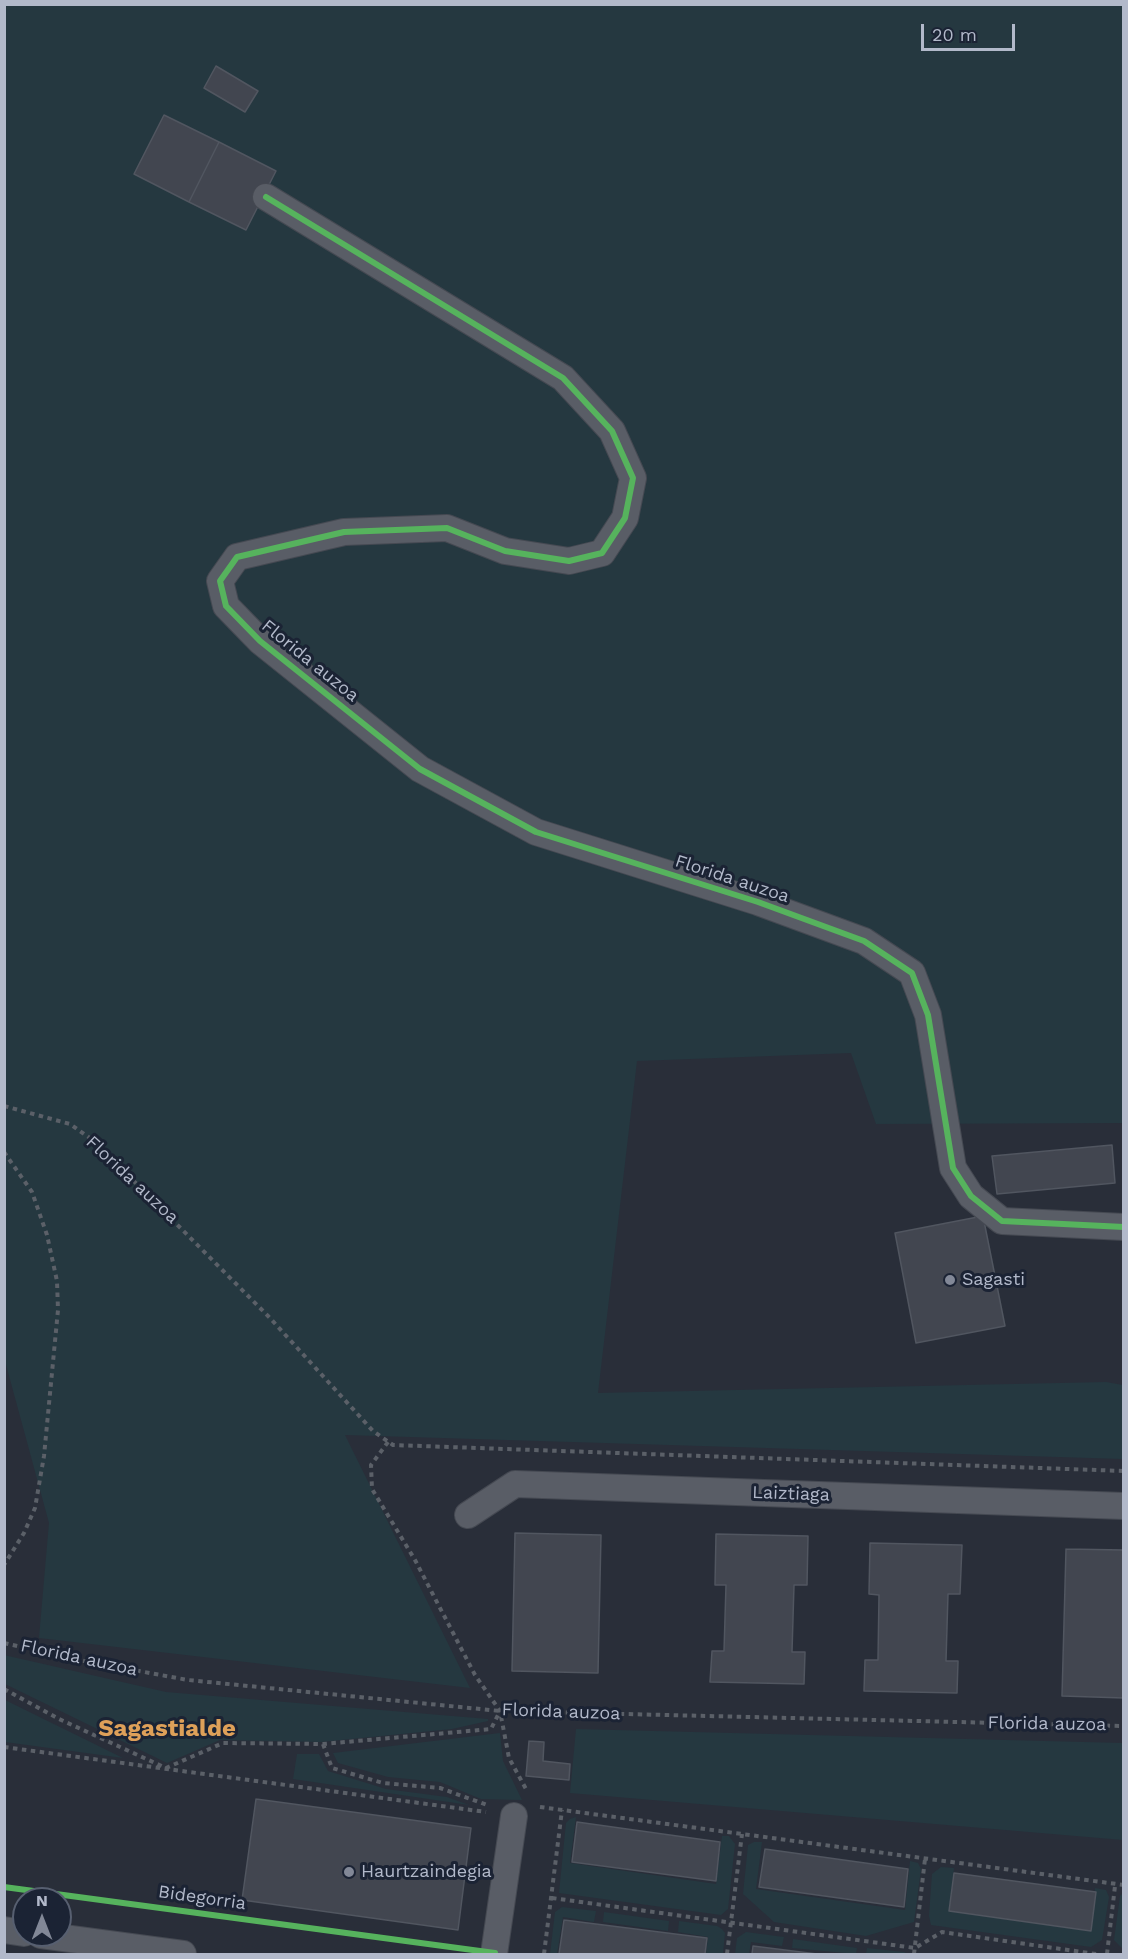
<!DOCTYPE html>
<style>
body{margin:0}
#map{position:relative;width:1128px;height:1959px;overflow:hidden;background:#292e39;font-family:"Work Sans",sans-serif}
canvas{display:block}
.frame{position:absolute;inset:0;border:6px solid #b2b9ca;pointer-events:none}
.north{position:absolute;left:12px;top:1887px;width:60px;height:60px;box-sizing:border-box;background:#1b2334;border:2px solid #575f70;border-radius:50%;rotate:0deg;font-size:16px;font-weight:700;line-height:24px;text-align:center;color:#b2b9ca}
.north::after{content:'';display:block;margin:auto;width:21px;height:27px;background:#828897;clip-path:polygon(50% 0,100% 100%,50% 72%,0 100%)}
.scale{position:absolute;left:921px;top:24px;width:94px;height:27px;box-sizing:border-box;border:3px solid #b2b9ca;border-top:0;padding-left:8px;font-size:18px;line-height:21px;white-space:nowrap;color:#b2b9ca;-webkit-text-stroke:4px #1b2334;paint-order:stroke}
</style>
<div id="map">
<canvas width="1128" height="1959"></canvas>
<div class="frame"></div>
<div class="north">N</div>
<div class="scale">20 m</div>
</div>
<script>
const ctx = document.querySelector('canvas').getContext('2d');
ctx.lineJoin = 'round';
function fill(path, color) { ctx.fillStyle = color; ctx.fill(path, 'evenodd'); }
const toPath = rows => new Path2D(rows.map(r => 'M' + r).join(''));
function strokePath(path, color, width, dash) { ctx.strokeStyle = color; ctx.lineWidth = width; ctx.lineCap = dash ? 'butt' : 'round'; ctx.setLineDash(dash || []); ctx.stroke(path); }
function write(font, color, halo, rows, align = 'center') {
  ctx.font = font + ' "Work Sans",sans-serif'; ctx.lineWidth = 6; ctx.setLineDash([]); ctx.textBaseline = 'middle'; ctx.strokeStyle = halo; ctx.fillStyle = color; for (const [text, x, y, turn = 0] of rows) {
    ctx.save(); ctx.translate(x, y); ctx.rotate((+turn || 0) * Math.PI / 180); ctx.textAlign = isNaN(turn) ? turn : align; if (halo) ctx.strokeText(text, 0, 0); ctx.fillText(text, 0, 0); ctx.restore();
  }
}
fill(toPath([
 [5,5,1123,5,1123,1123,876,1124,851,1053,637,1061,598,1393,1106,1382,1123,1385,1123,1459,345,1435,470,1688,39,1638,49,1523,5,1361],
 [4,1655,166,1692,488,1719,488,1721,452,1729,321,1742,220,1740,167,1763,5,1684],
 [5,1700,123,1758,5,1742],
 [576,1729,1123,1743,1123,1840,570,1793],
 [500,1733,503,1761,522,1800,481,1799,440,1782,388,1777,338,1763,333,1753],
 [297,1754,319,1754,328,1771,386,1789,447,1797,469,1805,293,1779],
 [576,1817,570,1863,716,1884,722,1836,729,1836,735,1844,728,1909,721,1915,559,1893,566,1823,570,1819],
 [754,1842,762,1842,756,1889,905,1910,910,1861,918,1863,921,1869,914,1922,866,1936,774,1922,743,1894,748,1845],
 [941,1867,954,1868,949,1911,1091,1931,1095,1888,1106,1890,1109,1897,1102,1940,1091,1947,931,1925,929,1916,932,1874],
 [1123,1893,1123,1949,1114,1940,1120,1896],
 [562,1907,596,1911,594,1922,563,1917,557,1954,550,1954,555,1912],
 [604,1912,669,1921,668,1931,603,1922],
 [679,1921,717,1926,722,1929,725,1933,723,1954,706,1954,708,1937,678,1932],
 [746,1932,784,1937,782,1946,751,1942,749,1954,735,1954,737,1938],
 [793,1939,857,1948,856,1954,792,1948],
 [867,1948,904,1952,908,1954,866,1954]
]), '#253840');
const building = toPath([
 [216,66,258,91,245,112,204,88,216,66],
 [164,115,219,142,189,202,134,174,164,115],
 [219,142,276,171,246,230,189,202,219,142],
 [1112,1145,1115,1183,997,1194,992,1156,1112,1145],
 [983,1216,1005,1326,916,1343,895,1233,983,1216],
 [515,1533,601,1535,598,1673,512,1671,515,1533],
 [716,1534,808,1536,807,1585,794,1585,792,1652,805,1652,804,1684,710,1682,712,1651,724,1651,726,1585,715,1585,716,1534],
 [870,1543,962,1545,960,1594,948,1594,946,1661,958,1661,957,1693,864,1691,865,1660,878,1660,879,1595,869,1594,870,1543],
 [1066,1549,1124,1550,1124,1698,1062,1696,1066,1549],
 [529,1741,544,1742,543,1761,570,1764,569,1780,526,1776,529,1741],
 [256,1799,471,1828,458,1930,242,1900,256,1799],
 [577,1822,720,1842,716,1881,572,1862,577,1822],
 [765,1849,908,1869,904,1907,759,1887,765,1849],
 [954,1873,1096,1892,1091,1931,949,1911,954,1873],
 [564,1920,707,1938,705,1954,559,1954,564,1920],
 [753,1946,817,1954,752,1954,753,1946]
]);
fill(building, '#424650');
strokePath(building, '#515660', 1.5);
const street = toPath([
 [266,197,563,378,612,431,633,478,625,518,602,553,569,561,505,551,447,528,344,532,237,557,220,581,226,606,260,641,420,769,536,832,758,902,864,941,912,973,928,1015,953,1168,971,1196,1002,1221,1124,1227],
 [468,1515,515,1484,1124,1506],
 [4,1930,24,1933],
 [41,1935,183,1954],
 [494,1954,514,1816]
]);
strokePath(street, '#454952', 28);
strokePath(toPath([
 [4,1106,70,1124,94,1141,269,1317,373,1431,393,1445,1124,1471],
 [4,1152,32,1192,47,1235,57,1281,58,1310,44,1456,35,1508,24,1533,4,1565],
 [388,1442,371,1465,372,1489,415,1560,475,1675,500,1711,509,1758,526,1789],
 [4,1643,84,1661,188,1680,500,1711,1124,1726],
 [4,1689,59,1719,166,1768,223,1743,323,1744,491,1729,500,1711],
 [323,1744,332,1768,383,1783,440,1788,487,1805,487,1808],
 [4,1747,486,1812],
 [540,1807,1124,1885],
 [552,1898,915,1948,942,1932,1096,1954],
 [544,1954,562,1810],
 [727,1954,742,1834],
 [914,1954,925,1859],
 [1107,1954,1115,1886]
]), '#5b6068', 4, [4.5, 4.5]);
strokePath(street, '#595d66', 26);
strokePath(toPath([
 [266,197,563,378,612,431,633,478,625,518,602,553,569,561,505,551,447,528,344,532,237,557,220,581,226,606,260,641,420,769,536,832,758,902,864,941,912,973,928,1015,953,1168,971,1196,1002,1221,1124,1227],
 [4,1887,495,1953]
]), '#56b35d', 6);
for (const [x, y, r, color] of [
 [950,1280,6,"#828897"],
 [349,1872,6,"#828897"]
]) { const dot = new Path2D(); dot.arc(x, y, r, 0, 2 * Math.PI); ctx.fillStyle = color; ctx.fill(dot); strokePath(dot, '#1b2334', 2); }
write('18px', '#b2b9ca', '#1b2334', [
 ["Florida auzoa",310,661,39],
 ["Florida auzoa",732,879,18],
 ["Florida auzoa",132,1180,43],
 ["Laiztiaga",791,1494,2],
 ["Florida auzoa",79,1658,12],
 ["Florida auzoa",561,1712,2],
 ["Florida auzoa",1047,1724,1],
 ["Bidegorria",202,1898,8]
]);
write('18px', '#b2b9ca', '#1b2334', [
 ["Sagasti",962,1280],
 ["Haurtzaindegia",361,1872]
], 'left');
write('bold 24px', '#dea059', '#1b2334', [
 ["Sagastialde",167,1729]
]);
</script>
